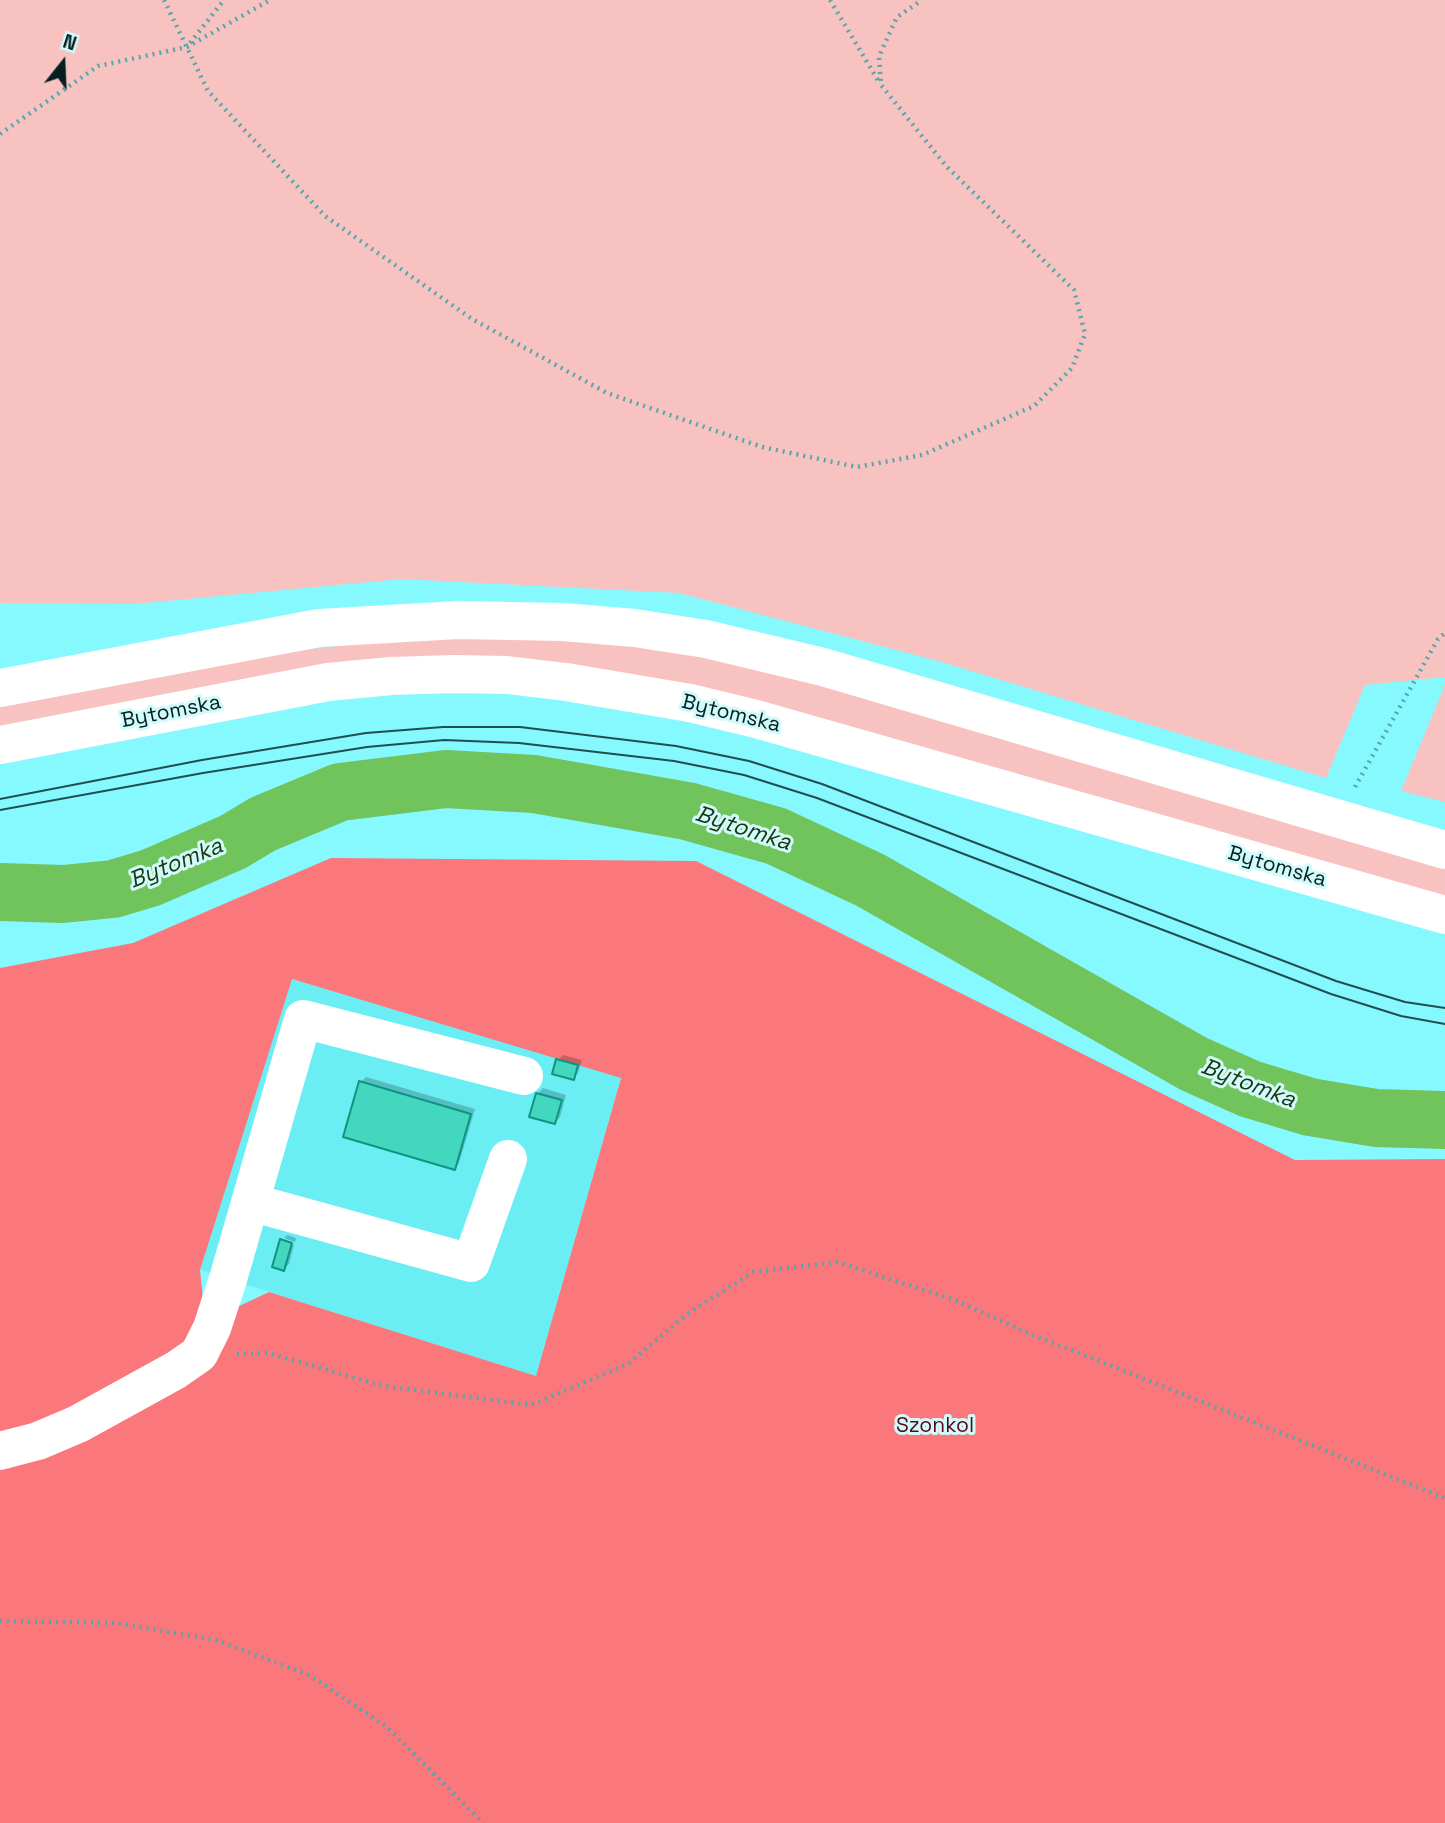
<!DOCTYPE html>
<style>
body{margin:0}
#map{position:relative;width:1445px;height:1823px;overflow:hidden;background:#86f9fe;font-family:"Space Grotesk",sans-serif}
canvas{display:block}
.north{position:absolute;left:28px;top:28px;width:70px;height:70px;-webkit-text-stroke:5px #d1fafb;paint-order:stroke;rotate:18deg;font-size:19px;font-weight:700;line-height:28px;text-align:center;color:#051f20}
.north::after{content:'';display:block;margin:auto;width:24px;height:32px;background:#051f20;clip-path:polygon(50% 0,100% 100%,50% 72%,0 100%)}
</style>
<div id="map">
<canvas width="1445" height="1823"></canvas>
<div class="north">N</div>
</div>
<script>
const ctx = document.querySelector('canvas').getContext('2d');
ctx.lineJoin = 'round';
function fill(path, color) { ctx.fillStyle = color; ctx.fill(path, 'evenodd'); }
const toPath = rows => new Path2D(rows.map(r => 'M' + r).join(''));
function strokePath(path, color, width, dash) { ctx.strokeStyle = color; ctx.lineWidth = width; ctx.lineCap = dash ? 'butt' : 'round'; ctx.setLineDash(dash || []); ctx.stroke(path); }
function write(font, color, halo, rows, align = 'center') {
  ctx.font = font + ' "Space Grotesk",sans-serif'; ctx.lineWidth = 6; ctx.setLineDash([]); ctx.textBaseline = 'middle'; ctx.strokeStyle = halo; ctx.fillStyle = color; for (const [text, x, y, turn = 0] of rows) {
    ctx.save(); ctx.translate(x, y); ctx.rotate((+turn || 0) * Math.PI / 180); ctx.textAlign = isNaN(turn) ? turn : align; if (halo) ctx.strokeText(text, 0, 0); ctx.fillText(text, 0, 0); ctx.restore();
  }
}
fill(toPath([
 [291,979,621,1077,536,1376,200,1270]
]), '#6aeef4');
fill(toPath([
 [0,0,1445,0,1445,677,1365,685,1326,778,938,661,679,593,401,579,134,604,0,603],
 [542,638,628,645,718,658,804,679,1445,868,1445,897,607,670,0,727,0,705,282,652,402,639],
 [1445,685,1445,802,1401,791]
]), '#f8c2c1');
fill(toPath([
 [331,858,696,861,1295,1160,1445,1159,1445,1823,0,1823,0,1454,63,1436,157,1400,202,1358,235,1308,269,1292,536,1376,621,1078,292,979,200,1270,203,1300,195,1345,130,1396,25,1440,0,1443,0,968,133,943]
]), '#fa777c');
fill(toPath([
 [563,1055,582,1060,578,1073,573,1078,558,1060],
 [366,1077,475,1109,459,1163,454,1168,361,1082],
 [543,1088,566,1095,560,1117,555,1122,531,1116,538,1093],
 [287,1235,296,1238,295,1242,284,1238],
 [282,1240,294,1245,289,1264,284,1269]
]), '#0003');
strokePath(toPath([
 [0,892,63,894,113,889,150,878,233,842,263,824,340,792,446,779,534,784,687,811,776,836,870,880,1194,1064,1250,1089,1310,1107,1376,1118,1445,1120]
]), '#71c35c', 58);
const building = toPath([
 [556,1059,578,1065,574,1080,552,1074,556,1059],
 [359,1081,471,1114,455,1170,343,1137,359,1081],
 [536,1093,562,1100,555,1124,529,1117,536,1093],
 [280,1239,292,1243,284,1271,272,1267,280,1239]
]);
fill(building, '#42d7be');
strokePath(building, '#119381', 2);
strokePath(toPath([
 [164,0,208,91,325,216,472,319,607,393,762,447,857,467,922,455,1034,406,1072,368,1085,334,1074,290,946,166,881,85,879,56,897,17,922,0],
 [830,0,879,82],
 [190,43,224,0],
 [0,134,98,66,187,47,270,0],
 [1355,787,1438,639,1445,633],
 [237,1354,267,1353,384,1386,531,1405,628,1364,687,1314,753,1272,837,1262,955,1300,1023,1331,1445,1498],
 [0,1621,117,1623,216,1640,309,1675,387,1727,483,1823]
]), '#55a7aa', 4.5, [2, 5]);
strokePath(toPath([
 [0,688,319,628,458,620,563,622,635,628,706,639,823,667,1445,850],
 [0,745,328,682,391,676,454,674,507,675,566,682,690,703,756,719,1445,915],
 [250,1202,471,1263,508,1159],
 [0,1451,38,1441,78,1424,176,1370,199,1354,212,1328,228,1279,303,1019,524,1076]
]), '#fff', 38);
strokePath(toPath([
 [0,799,202,760,366,733,443,727,520,727,676,746,749,761,822,784,1336,981,1405,1002,1445,1008],
 [0,810,203,773,367,747,444,740,519,743,674,761,744,775,817,798,1331,994,1401,1016,1445,1024]
]), '#214f51', 2);
write('21px', '#051f20', '#d1fafb', [
 ["Bytomska",171,712,-11],
 ["Bytomska",731,714,14],
 ["Bytomska",1277,867,16]
]);
write('21px', '#5b0716', '#d1fafb', [
 ["Szonkol",935,1426]
]);
write('italic 23px', '#193810', '#d1fafb', [
 ["Bytomka",743,829,18],
 ["Bytomka",176,864,-22],
 ["Bytomka",1248,1084,21]
]);
</script>
